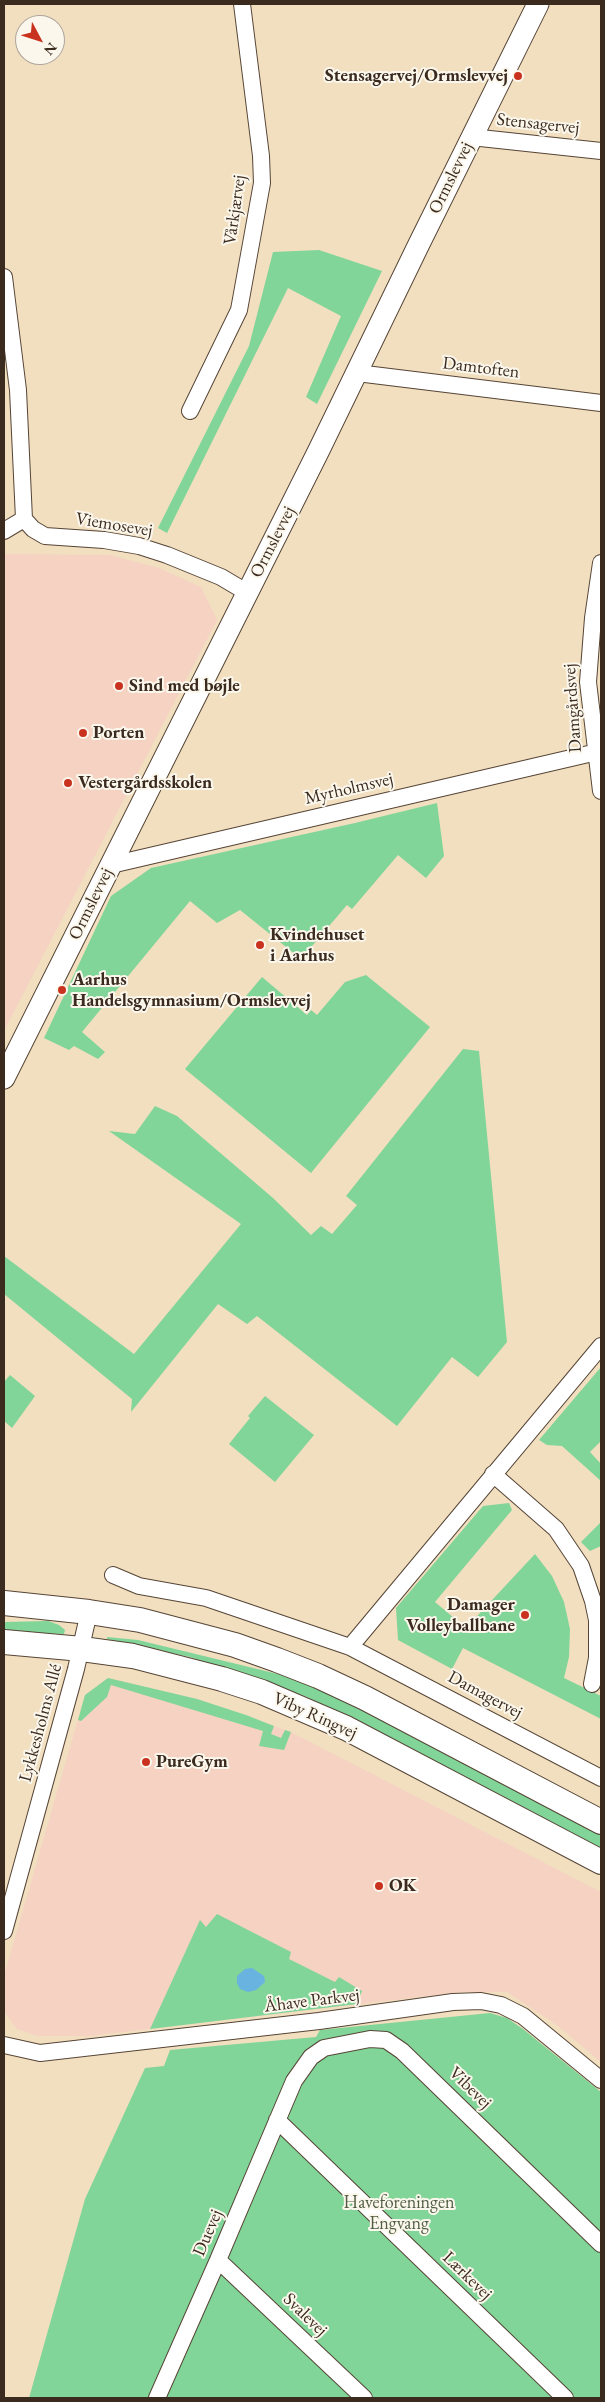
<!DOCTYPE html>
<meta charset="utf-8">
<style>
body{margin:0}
#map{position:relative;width:605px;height:2402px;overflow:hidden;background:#f1dfc0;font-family:"EB Garamond",serif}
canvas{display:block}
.frame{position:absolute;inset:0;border:5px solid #3b2a1e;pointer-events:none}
.north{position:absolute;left:15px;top:15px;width:50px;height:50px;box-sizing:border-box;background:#fbf7ec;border:1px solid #aea59a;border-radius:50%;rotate:130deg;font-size:14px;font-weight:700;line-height:20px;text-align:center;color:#3b2a1e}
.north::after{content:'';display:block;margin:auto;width:18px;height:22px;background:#c8321e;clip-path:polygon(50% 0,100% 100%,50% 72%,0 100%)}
</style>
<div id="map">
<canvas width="605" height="2402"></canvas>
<div class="frame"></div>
<div class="north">N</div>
</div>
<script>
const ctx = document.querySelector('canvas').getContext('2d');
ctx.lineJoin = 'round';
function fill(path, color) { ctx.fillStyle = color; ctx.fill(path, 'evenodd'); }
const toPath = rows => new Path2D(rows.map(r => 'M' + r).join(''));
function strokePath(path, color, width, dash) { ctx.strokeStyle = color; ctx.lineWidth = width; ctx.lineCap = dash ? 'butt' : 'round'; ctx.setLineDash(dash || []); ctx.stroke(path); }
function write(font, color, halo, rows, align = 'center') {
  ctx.font = font + ' "EB Garamond",serif'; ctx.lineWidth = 4; ctx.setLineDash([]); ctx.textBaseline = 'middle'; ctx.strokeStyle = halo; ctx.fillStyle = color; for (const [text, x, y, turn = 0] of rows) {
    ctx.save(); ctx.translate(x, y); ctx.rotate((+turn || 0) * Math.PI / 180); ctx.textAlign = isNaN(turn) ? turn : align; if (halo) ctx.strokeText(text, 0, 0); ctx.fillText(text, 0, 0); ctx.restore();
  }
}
fill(toPath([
 [4,554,110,555,159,568,201,587,217,620,4,1031],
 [108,1678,197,1699,291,1732,601,1892,601,2062,558,2026,507,1992,462,1992,89,2036,37,2036,17,2029,5,2013,4,1976,85,1695]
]), '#f5d2c2');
fill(toPath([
 [319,250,382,271,317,404,306,397,341,316,288,288,167,533,158,528,249,346,273,252],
 [437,803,444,856,426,878,398,855,352,909,347,905,301,959,240,910,217,923,190,901,82,1032,105,1052,98,1059,74,1046,69,1050,44,1038,111,896,151,868,355,823],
 [366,975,430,1027,311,1173,185,1069,262,977,307,1015,311,1010,317,1015,345,982],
 [463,1049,479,1051,507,1342,478,1377,452,1357,397,1426,257,1316,247,1324,218,1304,131,1412,132,1399,4,1294,4,1256,134,1354,241,1224,109,1131,135,1134,155,1106,177,1116,273,1198,311,1235,321,1226,332,1234,357,1205,346,1196],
 [601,1367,601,1441,590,1452,601,1464,601,1481,562,1446,547,1445,539,1440],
 [10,1375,35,1396,12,1428,4,1421,4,1382],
 [265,1396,314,1435,275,1482,229,1444,250,1418,248,1416],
 [509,1503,512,1510,435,1602,466,1628,535,1554,552,1576,564,1602,570,1629,569,1657,564,1678,601,1696,601,1719,463,1648,452,1669,398,1640,396,1608,483,1506],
 [601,1522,601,1546,590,1551,581,1542],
 [48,1621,59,1625,65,1630,64,1634,4,1632,4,1622],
 [107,1637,138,1640,282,1675,313,1686,359,1708,601,1835,601,1849,307,1697,190,1657,107,1639],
 [108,1678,197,1699,246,1715,274,1726,271,1734,281,1738,285,1730,291,1732,284,1750,259,1746,263,1731,111,1685,107,1697,81,1721,78,1720,85,1695],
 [217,1914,291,1952,289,1959,335,1982,339,1977,362,1991,357,2004,150,2029,200,1920,206,1927],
 [490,2013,507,2018,523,2029,601,2092,601,2398,29,2398,85,2199,145,2068,164,2066,170,2050,316,2037,320,2030]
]), '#81d598');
fill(toPath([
 [252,1968,264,1976,265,1982,256,1990,248,1992,240,1989,237,1983,237,1976,245,1969]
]), '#69b3e1');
const minor = toPath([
 [471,137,601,151],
 [4,277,18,390,24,519],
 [357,373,601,403],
 [190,411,239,310,262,183,261,156,242,4],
 [24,519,33,529,45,536,104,540,139,546,167,555,221,577,248,593],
 [4,531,24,519],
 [601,563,593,618,588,682,601,791],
 [111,865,597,752],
 [493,1474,556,1529,581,1566,593,1601,597,1620,597,1658,592,1684],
 [113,1575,139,1586,206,1598,350,1647,601,1778],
 [350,1647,601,1346],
 [4,1931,76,1669,89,1612],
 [4,2045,40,2053,319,2021,453,2002,481,2001,501,2005,523,2016,601,2080],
 [277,2120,565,2398],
 [218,2260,364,2398],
 [157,2398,218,2260,294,2081,311,2057,324,2048,370,2039,386,2040,402,2051,601,2244]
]);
const tertiary = toPath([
 [4,1078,318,452,419,244,538,4]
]);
const secondary = toPath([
 [4,1603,89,1612,140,1620,235,1645,277,1660,318,1676,365,1698,601,1822],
 [4,1642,82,1649,133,1656,222,1679,262,1692,346,1728,601,1862]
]);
strokePath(minor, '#564536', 18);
strokePath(tertiary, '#564536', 23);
strokePath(secondary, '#564536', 26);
strokePath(minor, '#fff', 16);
strokePath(tertiary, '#fff', 21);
strokePath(secondary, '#fff', 24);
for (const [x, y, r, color] of [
 [518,76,5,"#c8321e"],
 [119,686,5,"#c8321e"],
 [83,733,5,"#c8321e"],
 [68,783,5,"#c8321e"],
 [260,945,5,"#c8321e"],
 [62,990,5,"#c8321e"],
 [525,1615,5,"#c8321e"],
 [146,1762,5,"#c8321e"],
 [379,1886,5,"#c8321e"]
]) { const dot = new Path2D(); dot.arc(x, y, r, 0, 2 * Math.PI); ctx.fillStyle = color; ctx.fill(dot); strokePath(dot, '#fbf7ec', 2); }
write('bold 18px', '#3b2a1e', '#fbf7ec', [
 ["Stensagervej/Ormslevvej",508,76,"right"],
 ["Sind med bøjle",129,686],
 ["Porten",93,733],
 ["Vestergårdsskolen",78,783],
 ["Kvindehuset",270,935],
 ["i Aarhus",270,956],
 ["Aarhus",72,980],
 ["Handelsgymnasium/Ormslevvej",72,1001],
 ["Damager",515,1605,"right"],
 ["Volleyballbane",515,1626,"right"],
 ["PureGym",156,1762],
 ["OK",389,1886]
], 'left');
write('18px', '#3b2a1e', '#fbf7ec', [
 ["Stensagervej",538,124,6],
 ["Ormslevvej",451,178,-64],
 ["Vårkjærvej",235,210,-82],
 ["Damtoften",481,368,7],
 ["Viemosevej",114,525,9],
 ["Ormslevvej",273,542,-63],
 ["Damgårdsvej",573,708,-94],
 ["Myrholmsvej",349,789,-13],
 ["Ormslevvej",91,904,-64],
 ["Damagervej",485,1695,28],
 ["Viby Ringvej",315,1716,24],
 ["Lykkesholms Allé",41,1723,-75],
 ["Åhave Parkvej",312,2001,-7],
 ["Vibevej",470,2088,44],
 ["Duevej",208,2233,-67],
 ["Lærkevej",467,2276,44],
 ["Svalevej",305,2315,44]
]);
write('18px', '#505d43', '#fbf7ec', [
 ["Haveforeningen",399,2203],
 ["Engvang",399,2224]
]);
</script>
